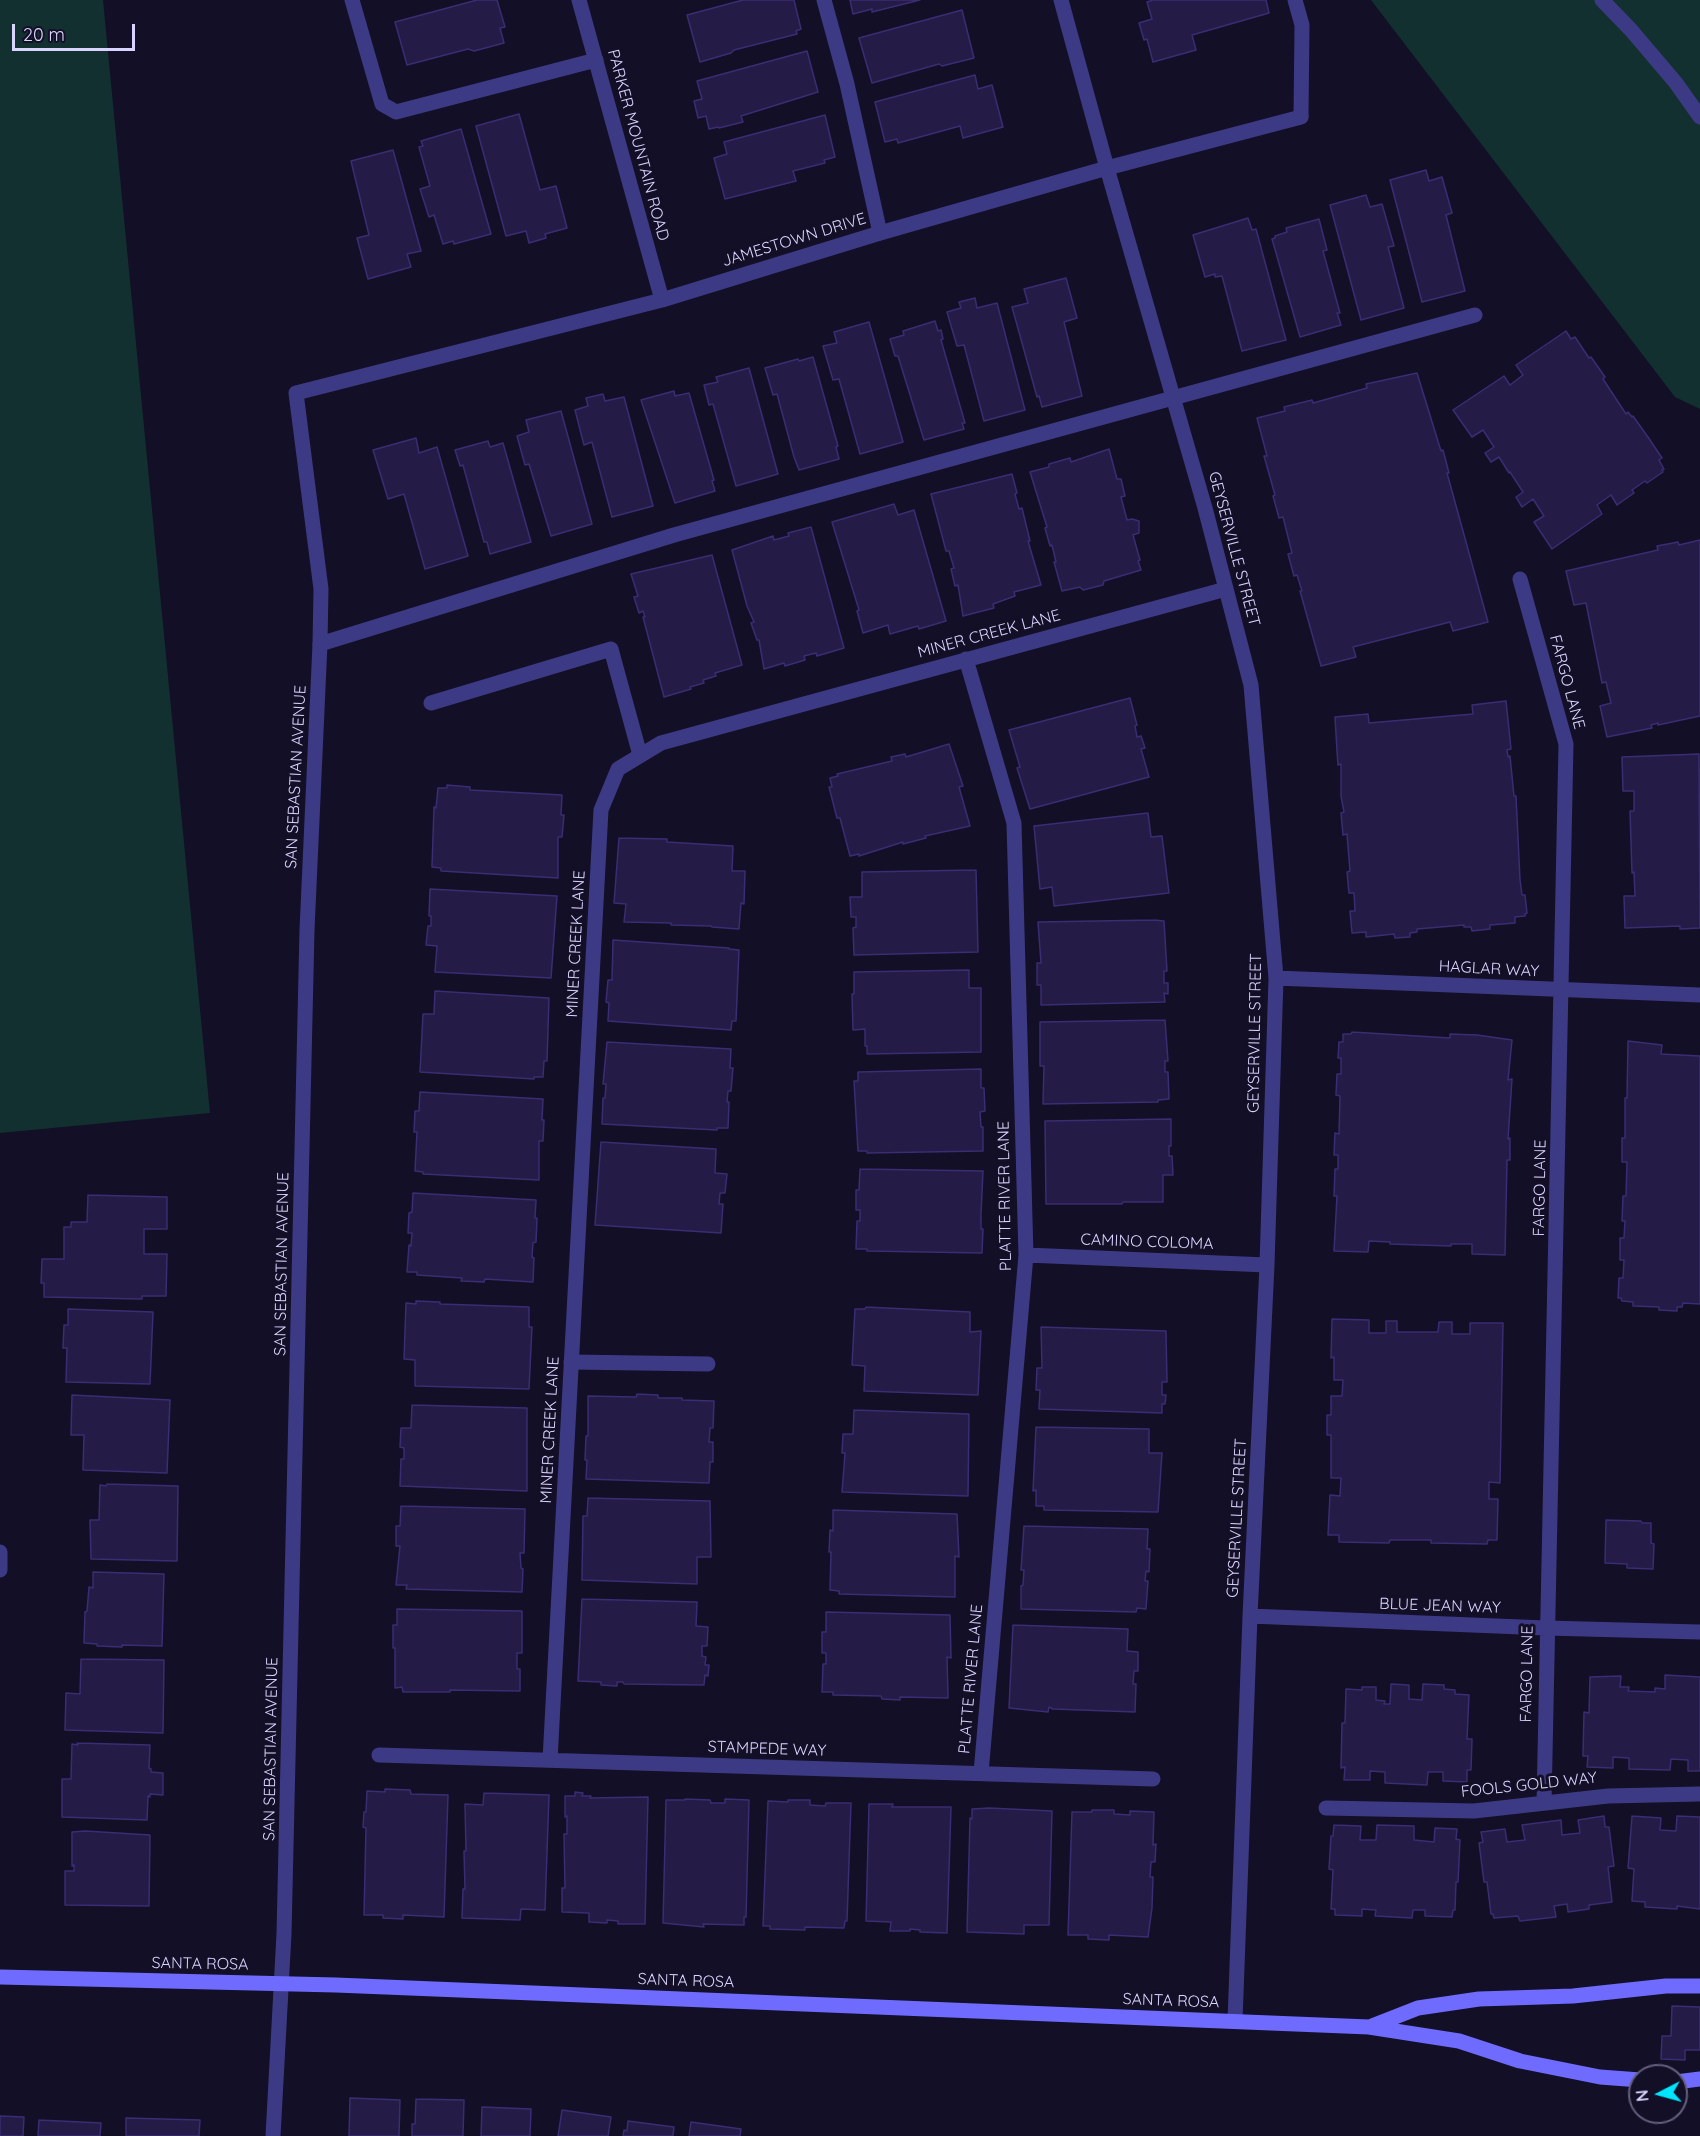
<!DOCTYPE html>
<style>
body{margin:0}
#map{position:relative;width:1700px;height:2136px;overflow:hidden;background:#130f26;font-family:Quicksand,sans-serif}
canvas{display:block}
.north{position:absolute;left:1628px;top:2064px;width:60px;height:60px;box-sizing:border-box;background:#130f26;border:2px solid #625e7d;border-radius:50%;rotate:264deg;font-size:16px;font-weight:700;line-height:24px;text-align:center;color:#d9d4ff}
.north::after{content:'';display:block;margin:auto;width:21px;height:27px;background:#00e5ff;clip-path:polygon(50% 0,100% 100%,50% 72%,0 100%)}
.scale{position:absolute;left:12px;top:24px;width:123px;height:27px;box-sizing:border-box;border:3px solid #d9d4ff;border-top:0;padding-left:8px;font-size:18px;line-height:21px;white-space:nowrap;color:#d9d4ff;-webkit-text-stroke:4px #130f26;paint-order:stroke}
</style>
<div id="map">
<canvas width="1700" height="2136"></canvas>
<div class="north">N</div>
<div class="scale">20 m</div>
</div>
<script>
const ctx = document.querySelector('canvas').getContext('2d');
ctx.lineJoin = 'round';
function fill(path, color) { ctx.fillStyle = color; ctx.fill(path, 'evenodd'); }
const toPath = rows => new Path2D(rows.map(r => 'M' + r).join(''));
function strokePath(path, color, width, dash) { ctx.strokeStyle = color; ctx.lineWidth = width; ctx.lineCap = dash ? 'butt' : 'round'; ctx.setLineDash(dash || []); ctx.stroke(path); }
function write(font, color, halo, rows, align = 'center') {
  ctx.font = font + ' Quicksand,sans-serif'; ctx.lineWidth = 6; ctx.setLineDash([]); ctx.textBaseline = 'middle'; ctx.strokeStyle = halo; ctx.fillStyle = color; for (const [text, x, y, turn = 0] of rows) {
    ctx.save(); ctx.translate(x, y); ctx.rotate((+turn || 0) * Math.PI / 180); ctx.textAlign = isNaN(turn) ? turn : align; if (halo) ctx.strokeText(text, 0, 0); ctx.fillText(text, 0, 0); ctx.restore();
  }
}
fill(toPath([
 [0,0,103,0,210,1113,0,1133],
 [1371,0,1700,0,1700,409,1675,397]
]), '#12302f');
const building = toPath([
 [477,0,497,0,505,27,500,28,504,43,474,51,468,49,407,65,395,22,477,0],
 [743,0,794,0,801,29,796,31,797,34,734,50,731,53,700,62,687,15,743,0],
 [850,0,920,0,872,12,872,9,853,14,850,0],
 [1153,0,1266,0,1269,13,1192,35,1196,50,1153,62,1147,39,1144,40,1139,23,1152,19,1147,2,1153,0],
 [962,10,974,58,942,66,939,64,872,83,859,38,962,10],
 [807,51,818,92,741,116,743,122,719,128,718,127,709,129,706,116,698,118,694,101,702,99,697,81,807,51],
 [975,75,978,89,992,85,1003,127,963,138,960,126,898,143,897,139,885,142,875,102,975,75],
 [519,114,540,190,556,186,567,228,545,234,546,238,529,243,526,231,506,236,476,126,519,114],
 [825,115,835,157,824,160,825,163,793,171,796,181,725,199,714,158,727,154,724,142,825,115],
 [461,129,491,234,454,244,453,241,443,244,434,215,429,217,420,189,430,186,419,147,423,146,421,141,461,129],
 [393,150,421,251,407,254,411,267,368,279,357,238,369,235,351,161,393,150],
 [1426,170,1429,181,1442,177,1452,213,1446,215,1465,291,1422,302,1390,180,1426,170],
 [1366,195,1370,207,1382,204,1394,246,1388,247,1404,308,1361,320,1330,205,1366,195],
 [1248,218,1252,230,1256,229,1286,340,1242,351,1222,276,1215,277,1215,274,1205,277,1193,235,1248,218],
 [1319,219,1327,250,1323,251,1340,313,1337,313,1341,325,1300,337,1272,239,1275,238,1275,236,1287,232,1286,228,1319,219],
 [1066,278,1077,318,1064,322,1082,396,1042,407,1039,396,1037,397,1012,307,1028,303,1024,289,1066,278],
 [975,298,977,308,997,303,1025,410,984,421,964,345,957,346,947,312,961,308,959,302,975,298],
 [935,321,938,331,941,330,943,339,941,340,965,423,962,423,964,429,924,440,898,356,895,356,890,339,904,335,903,331,935,321],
 [869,322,903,442,860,454,839,379,833,380,823,346,837,343,834,332,869,322],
 [1566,331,1571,339,1575,337,1589,358,1591,357,1605,377,1603,379,1626,414,1628,412,1632,417,1633,416,1650,440,1662,458,1659,460,1664,469,1662,470,1663,472,1647,483,1645,481,1632,490,1634,493,1617,505,1611,495,1597,505,1602,514,1552,549,1534,522,1544,516,1533,499,1522,507,1516,497,1523,492,1510,472,1509,473,1499,457,1491,462,1485,453,1494,447,1483,430,1472,437,1453,410,1504,376,1510,385,1523,375,1516,365,1566,331],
 [813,357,838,446,836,447,839,459,799,470,794,457,777,394,773,395,765,368,798,359,799,361,813,357],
 [749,368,778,474,736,486,713,404,709,405,704,385,718,382,716,377,749,368],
 [1417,373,1441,451,1443,450,1449,473,1447,473,1488,622,1453,631,1450,622,1353,647,1356,657,1321,666,1300,591,1302,591,1297,575,1294,576,1288,554,1292,553,1283,517,1279,518,1273,496,1275,495,1264,456,1267,456,1257,418,1285,411,1284,407,1312,400,1313,403,1367,388,1366,384,1417,373],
 [674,391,675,396,689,393,714,480,712,481,715,491,675,503,641,400,674,391],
 [603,394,605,401,624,397,653,506,612,517,592,442,584,445,575,410,588,406,586,398,603,394],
 [561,411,592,524,551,536,529,464,525,465,517,436,529,432,526,420,561,411],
 [416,438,419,453,437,447,468,556,425,569,404,494,388,499,373,450,416,438],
 [488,441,490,447,503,443,531,542,490,554,487,542,484,542,463,465,460,466,455,450,488,441],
 [1109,449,1117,479,1121,479,1125,496,1121,497,1127,520,1132,519,1139,521,1139,533,1133,535,1140,560,1138,561,1141,570,1104,581,1103,585,1083,590,1080,587,1062,591,1054,562,1056,562,1052,545,1050,546,1045,528,1047,527,1030,472,1049,467,1049,464,1070,458,1071,462,1109,449],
 [1012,474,1017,493,1015,494,1019,509,1022,508,1030,541,1028,541,1041,585,1014,592,1015,596,993,604,994,608,963,616,958,585,955,586,951,569,954,568,949,551,946,551,931,494,1012,474],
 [894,504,898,515,914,510,946,621,919,629,918,626,890,634,888,625,863,633,857,611,859,610,832,522,894,504],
 [811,527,844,648,817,656,816,653,804,656,805,660,785,666,784,663,764,669,759,640,757,640,751,623,754,622,747,606,732,550,773,536,774,540,789,536,788,533,811,527],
 [1700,540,1700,716,1658,725,1658,723,1651,725,1652,728,1607,737,1600,706,1611,703,1606,682,1602,683,1586,603,1574,605,1566,571,1658,550,1657,546,1678,542,1679,545,1700,540],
 [712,555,742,665,715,673,716,676,703,680,704,683,690,687,691,689,664,697,643,617,645,617,643,611,639,613,634,597,638,596,631,574,712,555],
 [1130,698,1137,725,1135,726,1137,737,1141,736,1145,748,1141,749,1149,777,1030,809,1017,768,1020,767,1009,730,1130,698],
 [1506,701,1511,749,1507,750,1508,757,1510,756,1514,796,1516,796,1520,880,1522,895,1525,895,1527,913,1525,914,1525,916,1515,917,1515,923,1490,925,1490,929,1472,931,1471,927,1464,927,1464,925,1417,929,1417,932,1410,933,1410,937,1395,938,1394,934,1366,937,1366,932,1352,933,1350,911,1355,911,1354,893,1349,893,1347,872,1350,871,1347,834,1343,835,1341,813,1344,812,1341,796,1341,764,1338,765,1337,751,1335,717,1368,714,1369,723,1473,714,1472,705,1506,701],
 [949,744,963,786,959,787,970,826,925,836,926,838,903,844,903,842,859,856,859,854,850,856,840,818,837,818,829,787,832,787,830,778,838,776,837,774,892,761,891,757,905,754,906,757,949,744],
 [1699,754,1700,928,1680,929,1680,926,1625,928,1624,896,1635,896,1634,872,1632,873,1630,811,1634,811,1634,791,1623,791,1622,757,1699,754],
 [447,785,470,787,470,790,562,795,561,815,564,815,562,837,558,837,558,878,441,871,441,868,432,867,434,807,436,808,438,788,447,788,447,785],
 [1148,813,1151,837,1162,836,1169,893,1054,906,1052,887,1040,889,1034,826,1148,813],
 [619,838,667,839,667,842,733,846,732,871,745,871,744,904,741,903,739,929,712,927,711,926,671,925,671,923,624,922,626,904,614,903,619,838],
 [976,870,978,952,854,955,853,928,856,927,856,917,851,917,850,897,862,897,862,872,976,870],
 [430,889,557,896,551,978,435,972,437,946,426,945,428,926,431,926,431,916,429,916,430,889],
 [1154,920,1164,921,1167,971,1164,971,1164,983,1168,983,1168,994,1164,993,1165,1002,1041,1005,1041,985,1037,985,1037,963,1041,963,1038,922,1154,920],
 [613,940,729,948,729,949,739,950,736,1021,732,1021,731,1030,608,1021,609,1003,606,1002,608,980,612,980,613,940],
 [969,970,969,988,981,988,981,1052,867,1054,867,1046,865,1046,865,1029,853,1030,852,994,854,994,854,972,969,970],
 [435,991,549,998,547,1061,544,1061,543,1077,534,1077,534,1079,420,1072,423,1014,434,1014,435,991],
 [1165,1020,1168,1061,1165,1061,1165,1072,1168,1072,1169,1099,1158,1100,1158,1102,1043,1104,1044,1066,1040,1066,1040,1022,1165,1020],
 [1352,1032,1450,1038,1450,1034,1477,1035,1512,1040,1508,1080,1512,1079,1508,1139,1510,1138,1510,1160,1507,1160,1505,1255,1472,1254,1472,1244,1451,1244,1451,1246,1390,1244,1390,1242,1369,1241,1368,1252,1334,1251,1337,1196,1334,1196,1335,1169,1338,1169,1338,1155,1334,1155,1335,1133,1339,1134,1340,1096,1336,1095,1337,1074,1341,1074,1341,1058,1338,1058,1339,1042,1343,1042,1343,1034,1351,1034,1352,1032],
 [1628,1041,1662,1045,1661,1054,1700,1056,1700,1304,1683,1303,1682,1307,1677,1307,1677,1311,1659,1310,1659,1307,1633,1306,1633,1302,1622,1301,1621,1298,1618,1298,1619,1278,1623,1278,1624,1260,1620,1260,1620,1238,1624,1238,1625,1221,1622,1221,1623,1196,1626,1196,1627,1162,1622,1162,1622,1138,1625,1138,1625,1098,1627,1098,1628,1041],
 [607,1042,731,1049,730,1068,733,1068,731,1091,728,1091,727,1102,729,1102,728,1128,717,1128,717,1130,602,1124,603,1098,605,1098,606,1084,603,1084,607,1042],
 [981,1069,981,1088,984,1088,985,1111,980,1112,981,1127,983,1127,983,1151,867,1153,867,1151,858,1151,854,1081,858,1081,858,1072,981,1069],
 [420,1092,543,1099,542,1120,544,1120,543,1141,539,1141,539,1180,423,1174,423,1172,415,1171,417,1132,414,1132,415,1111,419,1111,420,1092],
 [1171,1119,1171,1146,1169,1146,1169,1156,1172,1156,1173,1175,1163,1175,1163,1202,1123,1202,1122,1204,1046,1204,1045,1121,1171,1119],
 [601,1142,716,1149,715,1173,727,1174,725,1193,720,1193,719,1204,723,1204,721,1233,595,1225,601,1142],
 [860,1169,983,1171,981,1214,981,1229,983,1229,982,1253,867,1251,867,1249,856,1249,857,1221,860,1221,860,1210,856,1210,856,1190,859,1190,860,1169],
 [413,1193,536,1200,535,1218,537,1218,536,1242,533,1243,532,1257,534,1258,533,1282,485,1279,484,1282,461,1281,462,1278,417,1275,417,1272,407,1272,409,1245,411,1246,412,1233,408,1233,409,1213,412,1212,413,1193],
 [88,1195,167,1197,167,1229,144,1229,144,1254,167,1254,166,1296,142,1296,142,1299,44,1297,44,1283,41,1283,42,1259,64,1259,64,1227,71,1227,71,1222,87,1222,88,1195],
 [416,1301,440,1302,440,1304,529,1307,529,1327,532,1327,529,1389,415,1386,415,1360,404,1359,406,1303,416,1304,416,1301],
 [866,1307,970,1312,970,1332,981,1331,978,1395,864,1391,865,1366,852,1365,855,1309,865,1309,866,1307],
 [68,1309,153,1312,150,1384,66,1382,67,1348,63,1348,64,1325,68,1325,68,1309],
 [1332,1319,1369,1320,1369,1333,1386,1333,1386,1321,1397,1321,1397,1332,1438,1332,1439,1322,1452,1322,1452,1334,1470,1334,1470,1323,1503,1323,1500,1483,1489,1482,1489,1499,1498,1499,1497,1540,1488,1540,1487,1544,1431,1543,1431,1540,1390,1540,1389,1543,1339,1542,1339,1535,1328,1535,1330,1495,1340,1496,1341,1478,1331,1478,1331,1435,1327,1435,1327,1415,1331,1415,1331,1396,1342,1396,1343,1380,1334,1380,1334,1357,1331,1358,1332,1319],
 [1041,1327,1166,1331,1167,1382,1162,1382,1162,1395,1166,1395,1165,1404,1162,1404,1162,1413,1039,1409,1040,1390,1036,1390,1037,1368,1042,1368,1041,1327],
 [637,1394,658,1395,658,1398,682,1398,682,1400,714,1401,713,1428,710,1428,709,1442,713,1442,713,1462,710,1462,709,1483,586,1479,587,1460,585,1460,586,1436,588,1436,588,1396,636,1397,637,1394],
 [72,1395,170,1400,167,1473,83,1470,84,1435,71,1435,72,1395],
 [412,1405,527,1408,527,1491,400,1486,401,1459,404,1459,404,1448,400,1447,401,1428,411,1428,412,1405],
 [854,1410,969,1414,968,1496,842,1492,845,1453,842,1453,843,1434,853,1434,854,1410],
 [1036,1427,1149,1429,1149,1453,1162,1453,1158,1512,1044,1510,1044,1506,1036,1506,1036,1490,1033,1491,1036,1427],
 [107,1484,178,1486,177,1561,91,1559,90,1520,99,1520,100,1485,106,1486,107,1484],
 [588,1498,710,1501,711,1557,697,1557,697,1584,582,1580,583,1516,587,1516,588,1498],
 [401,1506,525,1509,524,1553,520,1553,521,1568,523,1569,522,1592,406,1589,407,1585,396,1585,400,1546,396,1546,396,1526,400,1526,401,1506],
 [833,1510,957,1514,959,1557,955,1556,955,1597,839,1594,839,1591,830,1590,831,1552,829,1552,830,1530,833,1531,833,1510],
 [1606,1520,1641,1521,1642,1523,1651,1523,1651,1543,1654,1544,1653,1569,1627,1568,1627,1564,1605,1563,1606,1520],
 [1024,1526,1148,1529,1147,1549,1150,1549,1149,1572,1146,1571,1145,1581,1148,1581,1146,1609,1137,1608,1136,1612,1021,1609,1021,1586,1023,1585,1024,1570,1021,1570,1024,1526],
 [93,1572,164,1574,162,1646,122,1645,122,1647,97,1646,97,1644,84,1643,85,1612,87,1611,89,1587,93,1588,93,1572],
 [582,1599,697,1602,696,1626,708,1627,707,1646,702,1646,702,1656,706,1657,705,1665,709,1665,708,1676,705,1675,704,1685,624,1684,623,1682,617,1682,617,1686,601,1685,601,1682,578,1681,582,1599],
 [397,1609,522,1611,522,1653,517,1653,517,1669,520,1669,520,1691,450,1690,450,1692,403,1692,402,1687,395,1688,395,1648,393,1648,393,1625,397,1625,397,1609],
 [826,1612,950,1615,951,1658,947,1657,948,1698,900,1697,900,1700,882,1699,881,1696,833,1695,833,1692,822,1692,823,1664,826,1664,826,1653,822,1653,822,1632,826,1632,826,1612],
 [1013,1625,1128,1629,1127,1651,1138,1652,1138,1671,1134,1671,1133,1684,1136,1684,1135,1712,1053,1709,1049,1707,1048,1712,1009,1708,1013,1625],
 [81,1659,164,1660,163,1733,65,1730,66,1693,80,1694,81,1659],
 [1665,1675,1700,1677,1700,1771,1688,1771,1688,1760,1671,1759,1670,1770,1629,1769,1629,1758,1613,1757,1613,1768,1587,1767,1588,1756,1583,1756,1584,1712,1589,1713,1590,1677,1621,1676,1620,1687,1629,1687,1628,1691,1655,1692,1655,1688,1665,1689,1665,1675],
 [1391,1684,1409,1685,1409,1699,1422,1700,1423,1684,1444,1685,1444,1689,1455,1690,1455,1694,1469,1695,1467,1739,1472,1739,1471,1770,1467,1770,1467,1782,1443,1781,1443,1772,1428,1772,1427,1785,1385,1783,1385,1772,1370,1771,1370,1780,1344,1780,1345,1767,1341,1768,1342,1723,1345,1723,1346,1689,1362,1690,1362,1687,1376,1687,1376,1700,1385,1701,1384,1704,1390,1704,1391,1684],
 [77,1743,150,1745,149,1768,151,1769,151,1772,163,1773,163,1795,150,1794,150,1797,148,1796,147,1820,62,1817,62,1779,71,1779,72,1744,78,1745,77,1743],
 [385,1789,410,1790,411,1794,448,1795,444,1917,403,1915,403,1919,383,1918,383,1915,364,1915,366,1828,363,1827,364,1812,366,1812,367,1791,385,1792,385,1789],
 [575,1792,583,1793,582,1796,591,1796,590,1798,648,1797,645,1924,618,1924,618,1921,607,1920,607,1923,589,1922,589,1913,562,1912,562,1888,565,1888,564,1834,567,1834,567,1816,565,1817,565,1796,575,1796,575,1792],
 [484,1793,549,1795,545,1910,521,1909,520,1920,462,1918,463,1889,465,1889,464,1851,466,1851,465,1804,483,1805,484,1793],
 [685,1799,710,1800,711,1803,725,1803,725,1799,749,1800,746,1917,744,1917,744,1925,703,1924,704,1927,663,1923,666,1800,685,1800,685,1799],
 [788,1800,810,1800,810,1805,825,1806,826,1803,851,1803,847,1921,845,1921,844,1928,805,1927,805,1930,770,1929,770,1926,763,1926,768,1801,788,1802,788,1800],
 [869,1804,893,1804,892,1807,951,1807,947,1933,920,1932,920,1930,910,1929,910,1931,890,1931,891,1922,866,1921,869,1804],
 [989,1808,1052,1811,1049,1925,1024,1925,1024,1934,967,1932,970,1818,972,1819,972,1809,989,1808],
 [1092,1810,1114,1810,1114,1814,1130,1815,1130,1811,1154,1812,1153,1845,1156,1844,1155,1862,1151,1862,1150,1877,1153,1877,1152,1908,1148,1937,1109,1935,1109,1940,1088,1939,1088,1935,1068,1935,1072,1812,1092,1812,1092,1810],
 [1604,1816,1605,1827,1609,1827,1614,1866,1608,1867,1612,1902,1589,1905,1589,1909,1568,1912,1567,1904,1554,1906,1556,1917,1520,1921,1518,1916,1494,1918,1493,1914,1491,1914,1487,1882,1484,1882,1479,1843,1483,1842,1481,1832,1505,1829,1507,1842,1525,1840,1522,1825,1561,1820,1562,1835,1580,1833,1578,1820,1604,1816],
 [1632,1816,1661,1818,1660,1830,1676,1831,1677,1816,1700,1817,1700,1909,1677,1906,1677,1909,1645,1907,1645,1902,1632,1901,1634,1869,1628,1868,1632,1816],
 [1334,1825,1361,1826,1360,1840,1376,1840,1377,1825,1414,1826,1414,1840,1434,1842,1435,1828,1457,1829,1456,1839,1460,1840,1458,1882,1456,1882,1455,1910,1453,1910,1452,1917,1425,1916,1425,1910,1413,1910,1412,1918,1375,1916,1376,1910,1362,1909,1362,1916,1335,1915,1335,1909,1331,1909,1333,1870,1329,1869,1331,1836,1333,1836,1334,1825],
 [85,1831,150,1835,149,1906,65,1905,65,1871,74,1871,74,1865,72,1866,72,1832,85,1831],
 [1672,2006,1700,2007,1700,2050,1685,2050,1685,2060,1661,2059,1662,2036,1671,2036,1672,2006],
 [350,2098,400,2100,399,2136,349,2136,350,2098],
 [416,2099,464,2100,463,2136,412,2136,412,2124,415,2124,416,2099],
 [482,2107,531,2109,530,2136,481,2136,482,2107],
 [562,2110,611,2117,608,2136,558,2136,562,2110],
 [0,2116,24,2117,23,2136,0,2136,0,2116],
 [126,2118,200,2120,199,2136,126,2136,126,2118],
 [39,2120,101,2123,100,2136,38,2136,39,2120],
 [628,2121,674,2127,673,2136,623,2136,624,2130,627,2131,628,2121],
 [691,2122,741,2129,740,2136,689,2136,691,2122]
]);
fill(building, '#241b47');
strokePath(building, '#3b2d73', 1.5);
strokePath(toPath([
 [352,0,382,104,396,112,596,60],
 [824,0,847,84,880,233],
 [1295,0,1302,25,1301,117],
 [1602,0,1631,30,1676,83,1700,117],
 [320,644,674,535,1475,315],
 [431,703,611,649,640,755],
 [571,1362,708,1364]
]), '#3d3a85', 15);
strokePath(toPath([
 [579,0,662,300],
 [1061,0,1107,168,1205,508,1251,685,1276,978,1267,1265,1250,1616,1235,2021],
 [1520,579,1566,744,1544,1803],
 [966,659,1014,823,1026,1255,981,1773],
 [1276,978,1700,995],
 [1026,1255,1267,1265],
 [0,1552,0,1570],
 [1250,1616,1546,1628,1700,1632],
 [379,1755,1153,1779],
 [550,1760,601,810,618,769,661,743,1226,589],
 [1326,1808,1474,1811,1608,1796,1700,1794],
 [273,2136,284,1934,307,930,320,644,321,589,296,393,662,300,880,233,1107,168,1301,117]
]), '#3d3a85', 15);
strokePath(toPath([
 [0,1977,336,1985,1369,2027,1459,2041,1520,2061,1600,2077,1640,2080],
 [1372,2026,1418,2008,1479,1999,1573,1996,1666,1986,1700,1986],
 [1676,2082,1700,2079]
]), '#6f6bff', 15);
write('16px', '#d9d4ff', '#130f26', [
 ["PARKER MOUNTAIN ROAD",638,145,75],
 ["JAMESTOWN DRIVE",794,240,-17],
 ["GEYSERVILLE STREET",1234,549,75],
 ["MINER CREEK LANE",989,634,-15],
 ["FARGO LANE",1567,682,75],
 ["SAN SEBASTIAN AVENUE",296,777,-87],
 ["MINER CREEK LANE",576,944,-87],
 ["HAGLAR WAY",1489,969,3],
 ["GEYSERVILLE STREET",1255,1033,-89],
 ["FARGO LANE",1540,1188,-89],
 ["PLATTE RIVER LANE",1005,1196,-91],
 ["CAMINO COLOMA",1147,1242,2],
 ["SAN SEBASTIAN AVENUE",282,1264,-89],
 ["MINER CREEK LANE",550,1430,-87],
 ["GEYSERVILLE STREET",1237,1518,-87],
 ["BLUE JEAN WAY",1440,1606,2],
 ["FARGO LANE",1527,1674,-89],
 ["PLATTE RIVER LANE",971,1679,-85],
 ["SAN SEBASTIAN AVENUE",271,1749,-89],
 ["STAMPEDE WAY",767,1749,2],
 ["FOOLS GOLD WAY",1529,1785,-6],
 ["SANTA ROSA",200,1964,1],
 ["SANTA ROSA",686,1981,2],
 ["SANTA ROSA",1171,2001,2]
]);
</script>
